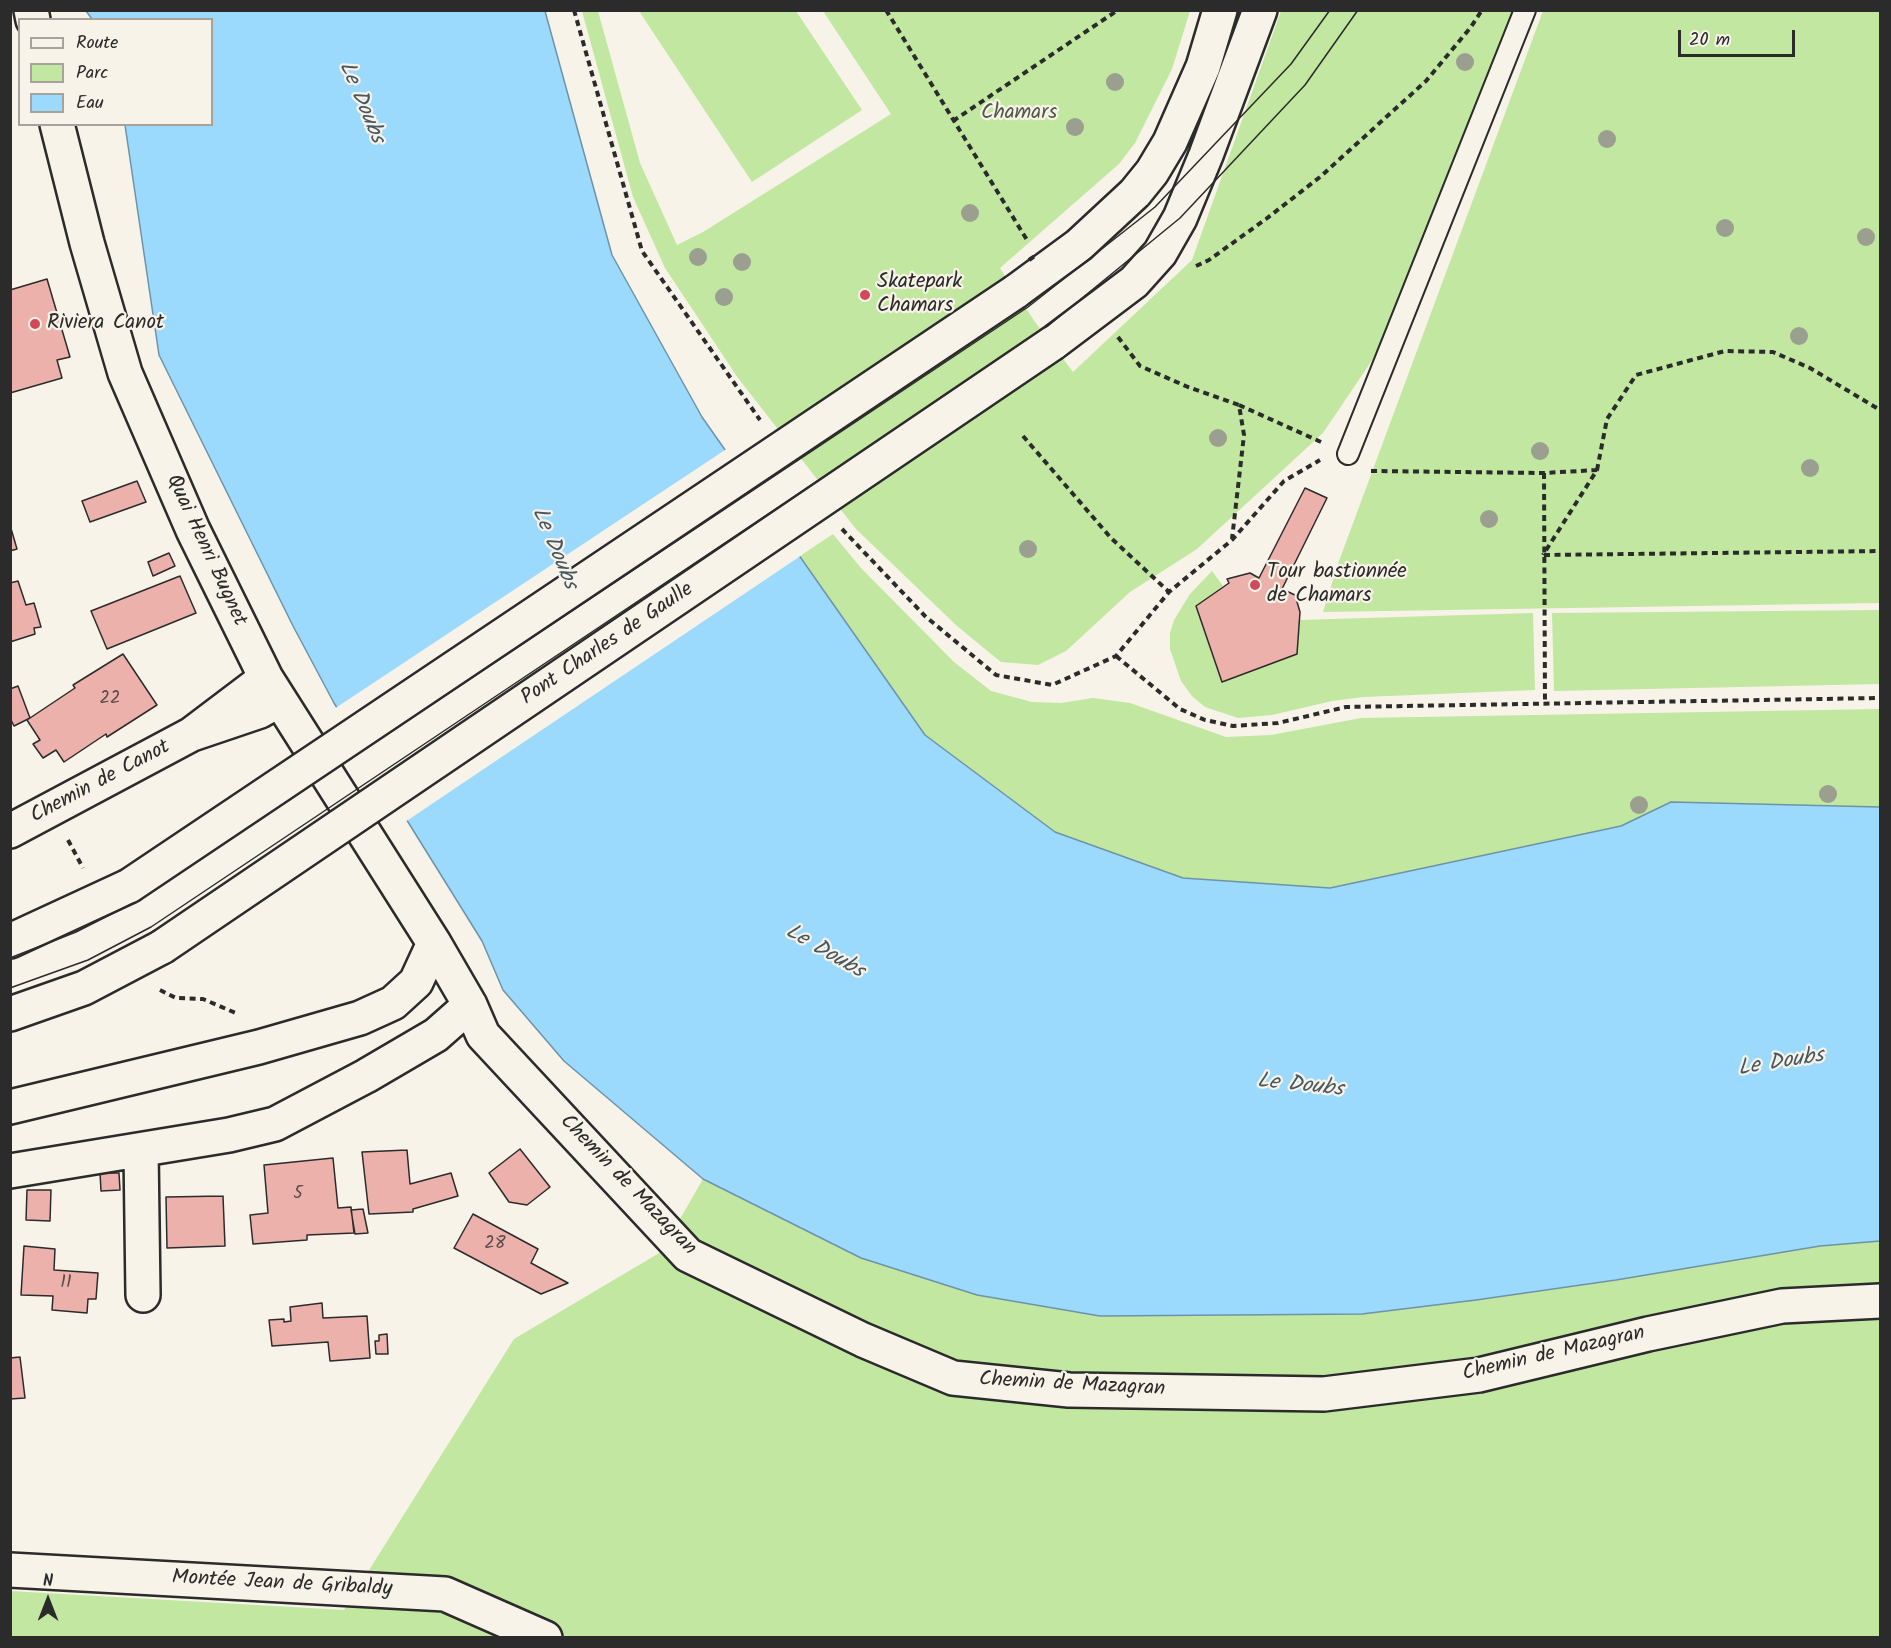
<!DOCTYPE html>
<meta charset="utf-8">
<style>
body{margin:0}
#map{position:relative;width:1891px;height:1648px;overflow:hidden;background:#f7f3e8;font-family:Kalam,sans-serif}
canvas{display:block}
.frame{position:absolute;inset:0;border:12px solid #2b2b2b;pointer-events:none}
.legend{position:absolute;left:18px;top:18px;width:195px;height:108px;box-sizing:border-box;background:#f7f3e8;border:2px solid #a5a39c;margin:0;padding:8px 10px;list-style:none;font-size:18px;color:#2b2b2b}
.legend li{display:flex;align-items:center;gap:12px;height:30px}
.legend b{width:30px;border:2px solid #a5a39c}
.north{position:absolute;left:18px;top:1570px;width:60px;height:60px;-webkit-text-stroke:4px #f7f3e8;paint-order:stroke;rotate:0deg;font-size:16px;font-weight:700;line-height:24px;text-align:center;color:#2b2b2b}
.north::after{content:'';display:block;margin:auto;width:21px;height:27px;background:#2b2b2b;clip-path:polygon(50% 0,100% 100%,50% 72%,0 100%)}
.scale{position:absolute;left:1678px;top:30px;width:117px;height:27px;box-sizing:border-box;border:3px solid #2b2b2b;border-top:0;padding-left:8px;font-size:18px;line-height:21px;white-space:nowrap;color:#2b2b2b;-webkit-text-stroke:4px #f7f3e8;paint-order:stroke}
</style>
<div id="map">
<canvas width="1891" height="1648"></canvas>
<div class="frame"></div>
<ul class="legend">
<li><b style="height:8px;background:#f7f3e8"></b>Route</li>
<li><b style="height:16px;background:#c1e7a1"></b>Parc</li>
<li><b style="height:16px;background:#9bd9fd"></b>Eau</li>
</ul>
<div class="north">N</div>
<div class="scale">20 m</div>
</div>
<script>
const ctx = document.querySelector('canvas').getContext('2d');
ctx.lineJoin = 'round';
function fill(path, color) { ctx.fillStyle = color; ctx.fill(path, 'evenodd'); }
const toPath = rows => new Path2D(rows.map(r => 'M' + r).join(''));
function strokePath(path, color, width, dash) { ctx.strokeStyle = color; ctx.lineWidth = width; ctx.lineCap = dash ? 'butt' : 'round'; ctx.setLineDash(dash || []); ctx.stroke(path); }
function write(font, color, halo, rows, align = 'center') {
  ctx.font = font + ' Kalam,sans-serif'; ctx.lineWidth = 4.5; ctx.setLineDash([]); ctx.textBaseline = 'middle'; ctx.strokeStyle = halo; ctx.fillStyle = color; for (const [text, x, y, turn = 0] of rows) {
    ctx.save(); ctx.translate(x, y); ctx.rotate((+turn || 0) * Math.PI / 180); ctx.textAlign = isNaN(turn) ? turn : align; if (halo) ctx.strokeText(text, 0, 0); ctx.fillText(text, 0, 0); ctx.restore();
  }
}
fill(toPath([
 [582,11,598,11,640,163,677,245,703,232,891,114,823,11,1190,11,1172,69,1135,143,1119,164,1000,268,1035,322,1073,372,1192,260,1281,11,1515,11,1385,341,1323,433,1197,549,1130,592,1066,651,1038,665,1001,662,957,626,856,529,738,378,665,268,633,197],
 [639,11,796,11,862,110,752,182],
 [1543,11,1880,11,1880,603,1323,612,1339,561],
 [833,534,861,568,954,662,991,691,1032,702,1061,703,1093,698,1130,703,1226,737,1271,735,1361,718,1880,709,1880,807,1671,802,1621,826,1330,888,1183,878,1055,832,925,735,800,556],
 [1212,571,1223,586,1196,606,1222,682,1297,654,1300,620,1533,613,1535,690,1364,697,1332,701,1272,715,1238,718,1205,707,1192,696,1181,681,1170,649,1170,633,1174,620,1190,594],
 [1880,610,1880,684,1554,691,1552,613],
 [703,1179,862,1258,1820,1246,1880,1241,1880,1637,11,1638,10,1591,344,1610,514,1339,661,1252]
]), '#c1e7a1');
const water = toPath([
 [86,11,545,11,612,255,702,417,925,735,1055,832,1183,878,1330,888,1621,826,1671,802,1880,807,1880,1241,1820,1246,1616,1280,1476,1300,1362,1314,1100,1316,977,1295,861,1258,703,1179,564,1061,503,990,482,941,334,703,293,626,159,355,125,125,212,124,212,20,92,19,86,11]
]);
fill(water, '#9bd9fd');
strokePath(water, '#6e93a9', 1.5);
fill(toPath([
 [728,448,802,555,405,822,334,709]
]), '#f7f3e8');
const building = toPath([
 [47,279,70,357,57,360,62,378,10,393,10,290,47,279],
 [137,481,146,502,90,522,82,501,137,481],
 [1305,488,1327,498,1282,589,1295,595,1300,612,1297,654,1222,682,1196,606,1229,583,1227,579,1250,573,1259,578,1305,488],
 [10,525,17,549,10,551,10,525],
 [169,553,175,566,153,576,148,562,169,553],
 [180,576,196,613,107,649,91,611,180,576],
 [18,581,26,605,34,603,41,627,34,628,35,634,10,642,10,583,18,581],
 [123,654,157,705,107,737,106,734,64,762,56,750,43,758,33,744,40,740,27,720,75,688,73,685,123,654],
 [18,686,30,718,14,726,10,718,10,689,18,686],
 [520,1149,550,1187,527,1205,509,1202,489,1173,520,1149],
 [407,1150,410,1184,451,1173,458,1196,413,1209,413,1212,369,1214,362,1152,407,1150],
 [333,1158,338,1208,351,1207,354,1233,307,1235,307,1240,253,1244,250,1215,268,1213,264,1165,333,1158],
 [100,1173,119,1173,120,1190,101,1191,100,1173],
 [27,1190,51,1190,50,1221,26,1220,27,1190],
 [223,1196,225,1246,167,1248,166,1197,223,1196],
 [363,1209,368,1233,355,1234,351,1210,363,1209],
 [473,1214,538,1249,531,1263,568,1283,541,1294,454,1248,473,1214],
 [24,1246,55,1249,54,1270,98,1273,96,1299,88,1299,87,1313,52,1310,53,1296,21,1295,24,1246],
 [322,1303,323,1318,367,1316,370,1358,330,1361,328,1342,272,1346,269,1320,284,1319,284,1322,291,1321,290,1307,322,1303],
 [387,1334,388,1354,376,1354,375,1341,379,1341,379,1335,387,1334],
 [20,1357,25,1398,10,1399,10,1358,20,1357]
]);
fill(building, '#ecb1ab');
strokePath(building, '#2b2b2b', 1.5);
const lane = toPath([
 [1348,454,1525,10]
]);
const street = toPath([
 [31,10,33,20],
 [57,124,87,243,125,373,193,530,266,678,434,943,470,1005,483,1035,688,1255,863,1340,953,1378,1069,1390,1324,1394,1479,1375,1648,1334,1782,1306,1880,1301],
 [266,678,192,734,260,711,279,700],
 [10,831,192,734],
 [10,1107,259,1047,360,1018,393,1003,416,982,434,943],
 [141,1150,143,1295],
 [10,1171,229,1135,275,1124,366,1076,436,1035,470,1005],
 [10,1570,445,1594,545,1638]
]);
const secondary = toPath([
 [1015,292,1079,245,1135,193,1152,172,1170,142,1203,67,1220,10],
 [1053,343,1134,282,1160,253,1180,218,1206,155,1260,10],
 [10,941,129,886],
 [10,1014,84,988,162,947]
]);
strokePath(lane, '#2b2b2b', 24);
strokePath(street, '#2b2b2b', 38);
strokePath(secondary, '#2b2b2b', 38);
strokePath(toPath([
 [574,10,642,251,760,420],
 [886,10,1027,240],
 [953,121,1118,10],
 [1196,266,1209,260,1266,219,1320,177,1426,81,1471,27,1482,10],
 [1118,337,1140,366,1188,387,1239,405,1244,435,1232,539],
 [1239,405,1321,442],
 [1023,436,1111,538,1169,592],
 [1597,470,1607,419,1636,375,1725,351,1773,352,1810,368,1880,410],
 [1371,471,1544,473,1597,470,1543,555],
 [1544,473,1545,703],
 [842,529,925,616,996,675,1052,685,1116,656,1169,592,1232,540,1284,481,1320,460],
 [1544,555,1880,551],
 [1116,656,1180,709,1205,720,1233,726,1278,723,1346,707,1880,698],
 [68,840,83,868],
 [160,990,176,998,203,999,238,1014]
]), '#2b2b2b', 4, [6, 4.5]);
strokePath(lane, '#f7f3e8', 20);
strokePath(street, '#f7f3e8', 33);
strokePath(secondary, '#f7f3e8', 33);
strokePath(toPath([
 [10,958,76,932,137,901,1028,307,1155,207,1291,64,1330,10],
 [10,988,88,960,151,927,1043,330,1180,218,1305,85,1358,10]
]), '#2b2b2b', 1.5);
const secondaryBridge = toPath([
 [129,886,1015,292],
 [162,947,1053,343]
]);
strokePath(secondaryBridge, '#2b2b2b', 38, []);
strokePath(toPath([
 [1029,260,1036,255]
]), '#2b2b2b', 4, [6, 4.5]);
strokePath(secondaryBridge, '#f7f3e8', 33);
ctx.fillStyle = '#9b9f90';
for (const [x, y] of [
 [1465,62],
 [1115,82],
 [1075,127],
 [1607,139],
 [970,213],
 [1725,228],
 [1866,237],
 [698,257],
 [742,262],
 [724,297],
 [1799,336],
 [1218,438],
 [1540,451],
 [1810,468],
 [1489,519],
 [1028,549],
 [1828,794],
 [1639,805]
]) { ctx.beginPath(); ctx.arc(x, y, 9, 0, 2 * Math.PI); ctx.fill(); }
for (const [x, y, r, color] of [
 [865,295,6,"#d1495b"],
 [35,324,6,"#d1495b"],
 [1255,585,6,"#d1495b"]
]) { const dot = new Path2D(); dot.arc(x, y, r, 0, 2 * Math.PI); ctx.fillStyle = color; ctx.fill(dot); strokePath(dot, '#f7f3e8', 2); }
write('18px', '#5b4c4b', null, [
 ["22",110,700],
 ["5",298,1195],
 ["28",495,1245],
 ["11",66,1284]
]);
write('21px', '#505a48', '#f7f3e8', [
 ["Chamars",1019,114]
]);
write('21px', '#2b2b2b', '#f7f3e8', [
 ["Skatepark",877,283],
 ["Chamars",877,307],
 ["Riviera Canot",47,324],
 ["Tour bastionnée",1267,573],
 ["de Chamars",1267,597]
], 'left');
write('21px', '#2b2b2b', '#f7f3e8', [
 ["Quai Henri Bugnet",205,551,65],
 ["Pont Charles de Gaulle",608,645,-34],
 ["Chemin de Canot",101,783,-28],
 ["Chemin de Mazagran",627,1186,46],
 ["Chemin de Mazagran",1554,1355,-13],
 ["Chemin de Mazagran",1072,1386,3],
 ["Montée Jean de Gribaldy",282,1585,3]
]);
write('italic 22px', '#475660', '#f7f3e8', [
 ["Le Doubs",360,103,67],
 ["Le Doubs",553,549,67],
 ["Le Doubs",824,953,30],
 ["Le Doubs",1781,1064,-9],
 ["Le Doubs",1300,1087,6]
]);
</script>
